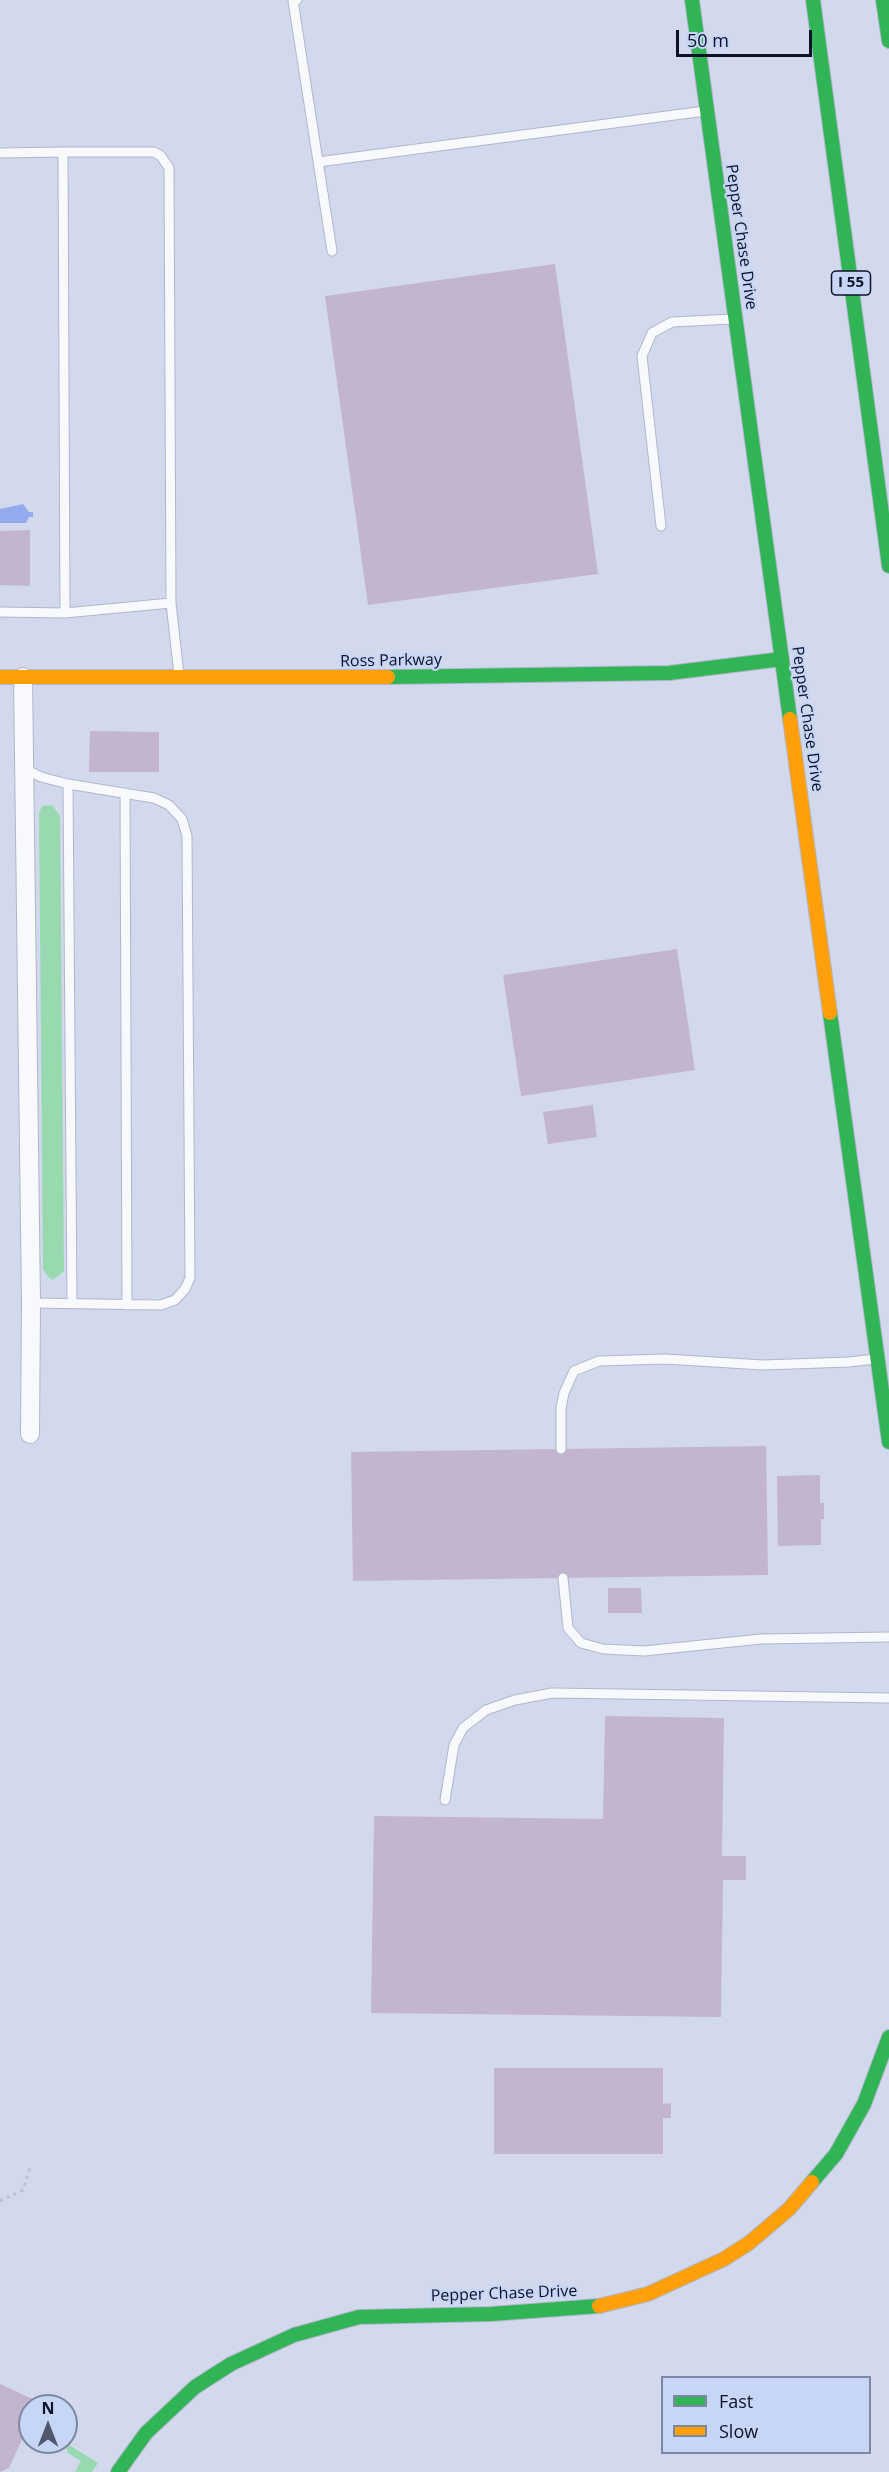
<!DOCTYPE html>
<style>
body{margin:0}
#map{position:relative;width:889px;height:2472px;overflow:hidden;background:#d2d9ec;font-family:"Open Sans",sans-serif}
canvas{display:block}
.legend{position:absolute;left:661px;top:2376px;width:210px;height:78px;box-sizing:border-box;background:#c7d5f6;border:2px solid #7d87a3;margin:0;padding:8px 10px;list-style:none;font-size:18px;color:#0d1327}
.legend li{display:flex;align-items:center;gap:12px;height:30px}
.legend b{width:30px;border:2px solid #7d87a3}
.north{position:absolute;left:18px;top:2394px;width:60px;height:60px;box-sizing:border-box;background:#c7d5f6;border:2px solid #7d87a3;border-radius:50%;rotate:0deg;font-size:16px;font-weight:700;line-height:24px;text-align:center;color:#0d1327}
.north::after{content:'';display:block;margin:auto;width:21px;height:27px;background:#52586c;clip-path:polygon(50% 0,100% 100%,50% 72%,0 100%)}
.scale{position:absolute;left:676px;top:30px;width:136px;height:27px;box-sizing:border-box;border:3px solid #0d1327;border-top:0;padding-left:8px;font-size:18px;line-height:21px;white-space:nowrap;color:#0d1327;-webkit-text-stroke:4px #c7d5f6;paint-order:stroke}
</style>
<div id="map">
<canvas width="889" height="2472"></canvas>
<ul class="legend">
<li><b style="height:8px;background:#30b455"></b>Fast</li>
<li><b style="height:8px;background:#ff9f0a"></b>Slow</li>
</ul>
<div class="north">N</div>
<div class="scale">50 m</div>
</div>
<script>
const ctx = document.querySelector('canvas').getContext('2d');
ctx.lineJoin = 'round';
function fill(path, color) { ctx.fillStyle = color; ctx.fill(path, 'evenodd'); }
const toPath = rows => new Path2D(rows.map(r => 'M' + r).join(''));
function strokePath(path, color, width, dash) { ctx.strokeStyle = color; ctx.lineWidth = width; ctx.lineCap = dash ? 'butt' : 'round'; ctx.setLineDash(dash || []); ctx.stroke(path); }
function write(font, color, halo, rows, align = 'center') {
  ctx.font = font + ' "Open Sans",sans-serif'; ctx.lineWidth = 4.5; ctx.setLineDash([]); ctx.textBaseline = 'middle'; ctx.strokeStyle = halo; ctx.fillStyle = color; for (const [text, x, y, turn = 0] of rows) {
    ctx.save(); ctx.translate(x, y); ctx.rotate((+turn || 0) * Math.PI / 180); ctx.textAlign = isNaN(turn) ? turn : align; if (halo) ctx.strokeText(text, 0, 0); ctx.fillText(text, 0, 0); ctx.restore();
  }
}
fill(toPath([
 [52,805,60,816,64,1271,53,1280,48,1277,43,1269,39,813,42,806],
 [69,2445,98,2463,92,2472,75,2472,81,2461,68,2453,66,2447]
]), '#98d9b0');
fill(toPath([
 [23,504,29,512,33,512,33,517,29,517,26,523,0,523,0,509]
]), '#93abee');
fill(toPath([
 [555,264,598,574,368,605,325,296],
 [30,530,30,586,0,585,0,531],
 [90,731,159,732,159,772,89,772],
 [677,949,695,1070,521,1096,503,975],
 [593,1105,597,1137,548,1144,543,1112],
 [766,1446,768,1575,353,1581,351,1452],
 [820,1475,820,1503,824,1503,824,1519,821,1519,821,1545,778,1546,777,1476],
 [608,1588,641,1588,642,1613,608,1613],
 [605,1716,724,1718,722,1856,746,1856,746,1880,723,1880,721,2017,371,2013,374,1816,603,1819],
 [494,2068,663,2068,663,2104,671,2103,671,2118,663,2118,663,2154,494,2154],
 [0,2384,39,2402,37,2406,30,2406,30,2422,9,2468,0,2472]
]), '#c4b5cf');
const lane = toPath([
 [297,0,293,1,332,251],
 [63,152,154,152,161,156,169,168,171,603,179,675],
 [0,153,63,152,65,613],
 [318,162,705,111],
 [661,526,642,356,652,333,672,322,733,319],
 [0,612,65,613,171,603],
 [25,769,41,777,68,784,154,798,169,805,182,819,187,836,190,1278,185,1289,175,1300,161,1305,31,1303],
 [68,784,72,1304],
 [125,793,127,1305],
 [561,1449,561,1408,564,1393,574,1371,599,1361,665,1359,763,1365,849,1362,875,1359],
 [563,1578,568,1628,581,1643,603,1649,644,1651,761,1639,889,1637],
 [445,1800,454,1745,463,1728,486,1710,515,1700,552,1693,889,1698]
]);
const street = toPath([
 [23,677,31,1303,30,1434]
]);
const fast = toPath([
 [692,0,790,719],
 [813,0,889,566],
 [883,0,889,41],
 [388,677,669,673,782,659],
 [830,1013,889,1442],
 [812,2182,836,2154,864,2104,889,2037],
 [118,2472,146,2433,195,2387,231,2364,294,2335,359,2317,491,2314,599,2306]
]);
const slow = toPath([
 [0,677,388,677],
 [790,719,830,1013],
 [599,2306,648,2294,724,2259,749,2243,789,2209,812,2182]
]);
strokePath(lane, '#b0b7ca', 11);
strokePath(street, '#b0b7ca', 20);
strokePath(fast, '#b0b7ca', 16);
strokePath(slow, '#b0b7ca', 16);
strokePath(toPath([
 [0,2201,23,2190,30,2168]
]), '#bcbfc6', 3, [3, 4.5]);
strokePath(lane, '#f8f9fc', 9);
strokePath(street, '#f8f9fc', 18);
strokePath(fast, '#30b455', 14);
strokePath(slow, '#ff9f0a', 14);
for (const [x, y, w] of [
 [851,283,39]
]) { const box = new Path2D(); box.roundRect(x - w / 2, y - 12, w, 24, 4.5); ctx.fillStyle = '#c7d5f6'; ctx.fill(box); strokePath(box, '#0d1327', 1.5); }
write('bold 15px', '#0d1327', null, [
 ["I 55",851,283]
]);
write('16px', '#0d1327', '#c7d5f6', [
 ["Pepper Chase Drive",741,237,82],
 ["Ross Parkway",391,661,-1],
 ["Pepper Chase Drive",807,719,82],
 ["Pepper Chase Drive",504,2294,-2]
]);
</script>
